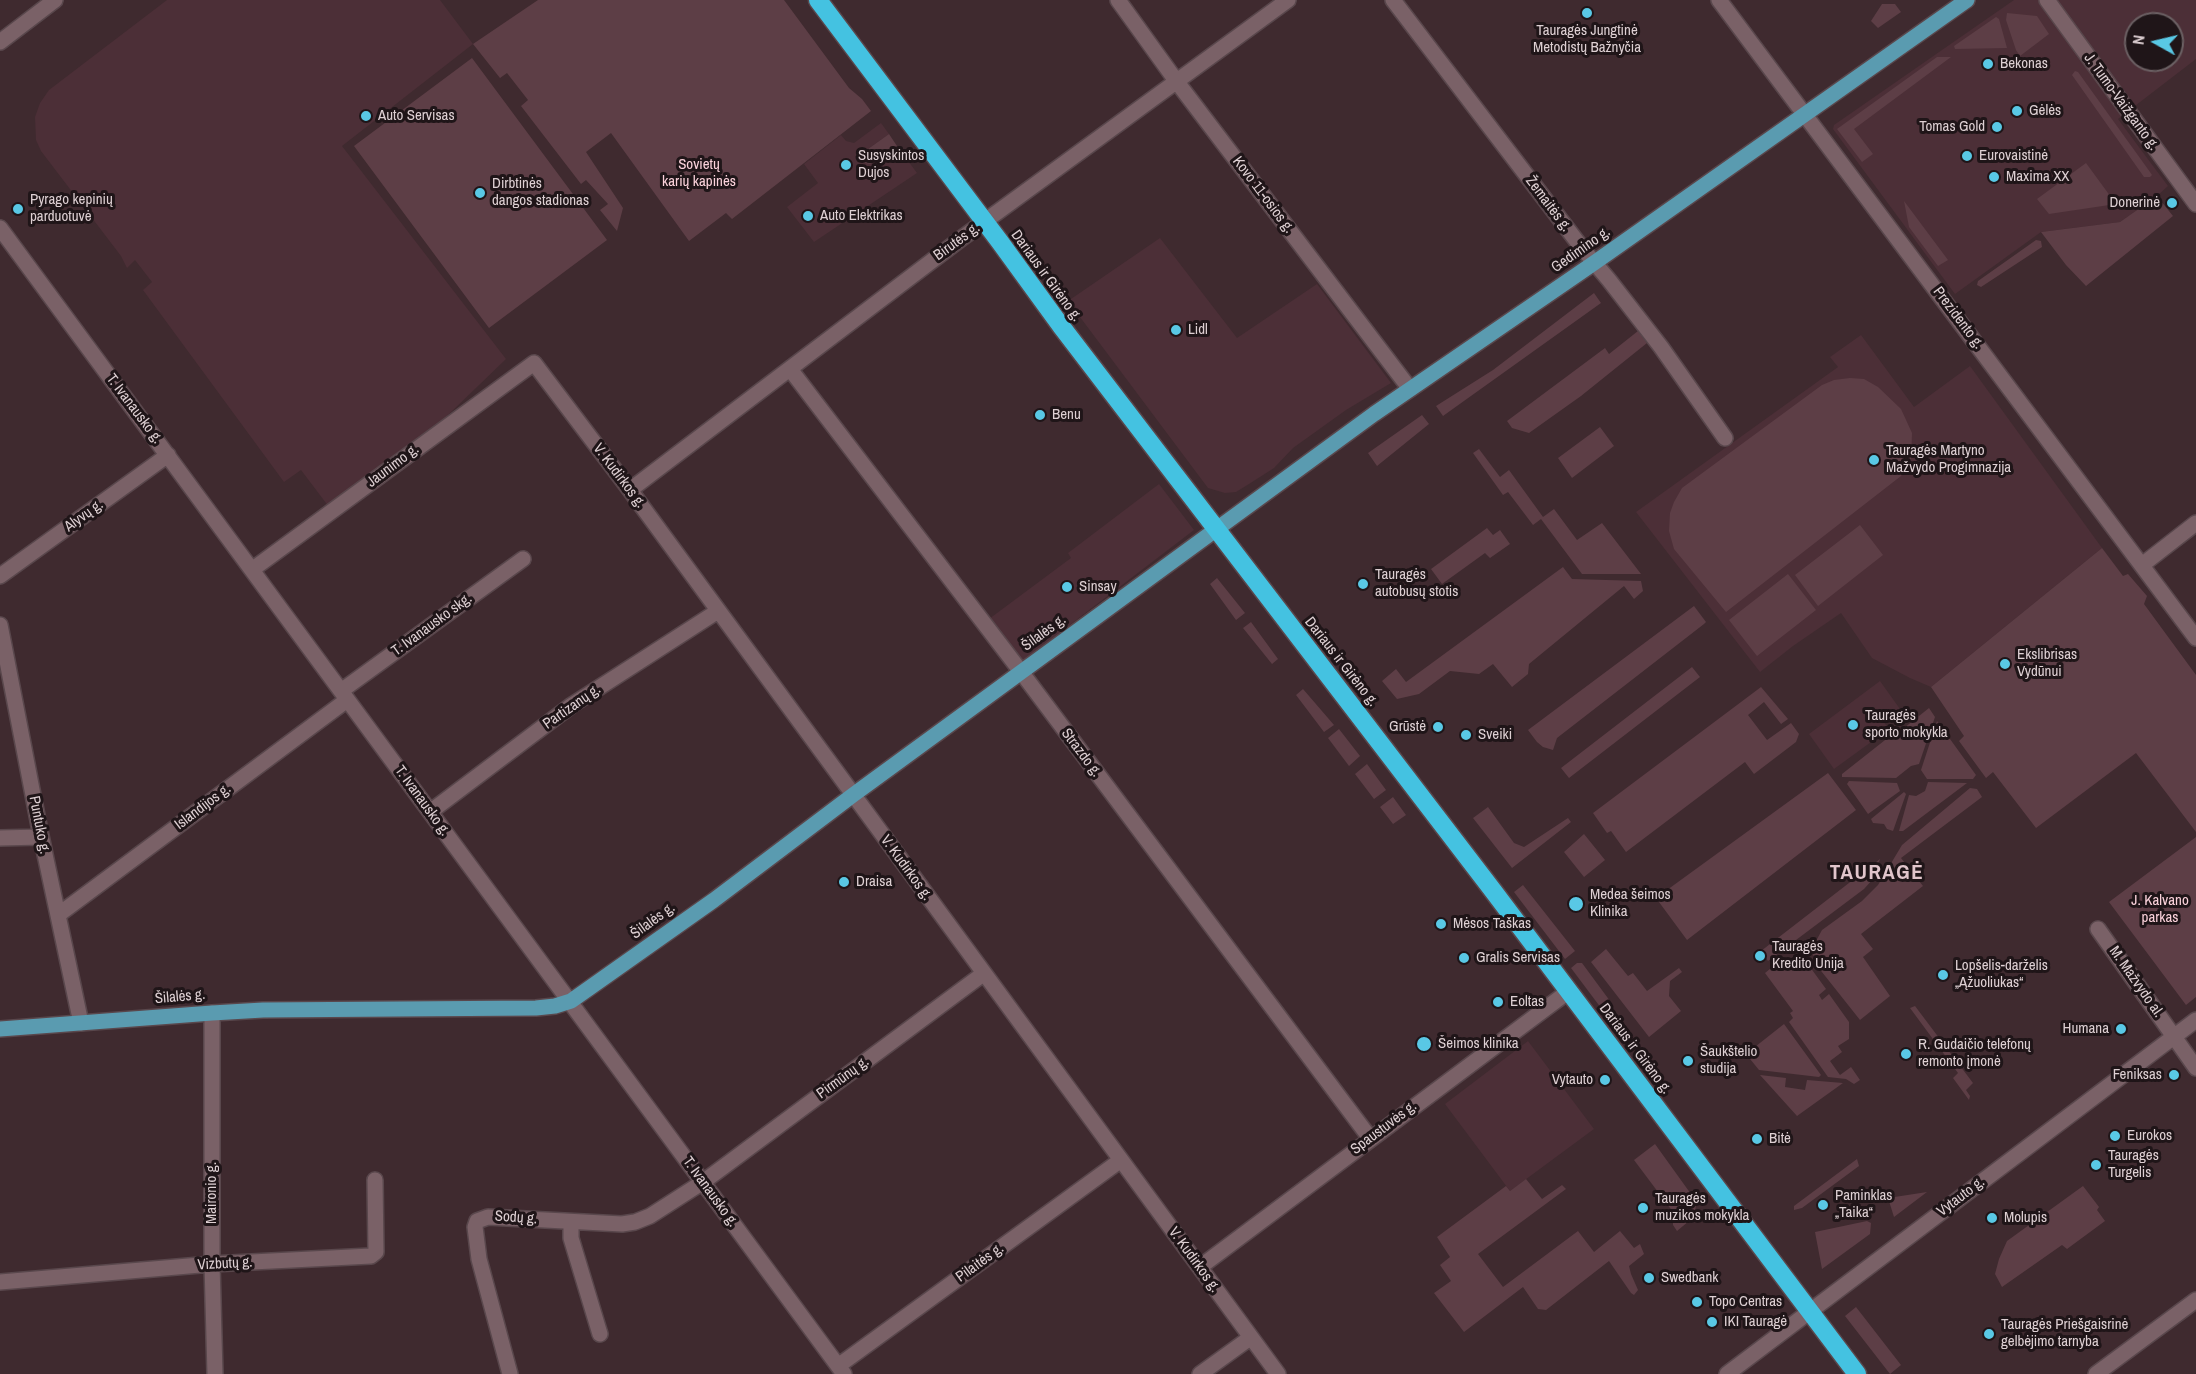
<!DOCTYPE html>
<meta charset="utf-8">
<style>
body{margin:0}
#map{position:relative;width:2196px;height:1374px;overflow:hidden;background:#3f2a2f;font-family:"Archivo Narrow",sans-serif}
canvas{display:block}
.north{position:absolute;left:2124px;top:12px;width:60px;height:60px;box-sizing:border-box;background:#1f1518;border:2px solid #6b6063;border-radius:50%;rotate:278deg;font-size:16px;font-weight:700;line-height:24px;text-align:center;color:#ded0d3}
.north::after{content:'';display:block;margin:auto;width:21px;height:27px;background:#59c8e5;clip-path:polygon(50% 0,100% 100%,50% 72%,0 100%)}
</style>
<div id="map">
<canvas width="2196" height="1374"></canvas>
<div class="north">N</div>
</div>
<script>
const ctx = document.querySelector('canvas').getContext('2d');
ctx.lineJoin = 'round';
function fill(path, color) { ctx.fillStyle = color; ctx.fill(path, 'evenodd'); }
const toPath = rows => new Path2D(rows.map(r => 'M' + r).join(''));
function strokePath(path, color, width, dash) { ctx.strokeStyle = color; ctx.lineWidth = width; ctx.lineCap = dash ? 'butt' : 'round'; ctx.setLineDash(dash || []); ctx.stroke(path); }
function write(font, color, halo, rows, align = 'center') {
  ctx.font = font + ' "Archivo Narrow",sans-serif'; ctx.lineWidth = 6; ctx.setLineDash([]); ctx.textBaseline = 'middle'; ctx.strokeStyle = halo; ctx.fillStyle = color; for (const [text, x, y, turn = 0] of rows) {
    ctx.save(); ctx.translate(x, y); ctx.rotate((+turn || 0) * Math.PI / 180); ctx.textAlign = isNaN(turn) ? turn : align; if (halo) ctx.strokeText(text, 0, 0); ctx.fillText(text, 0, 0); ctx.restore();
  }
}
fill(toPath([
 [167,0,440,0,473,44,342,146,506,359,421,441,329,507,301,470,284,482,143,290,152,282,135,260,127,268,121,256,41,151,36,140,35,117,40,103,49,90],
 [2014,0,2196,0,2196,59,2118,119,2168,186,2157,196,2120,222,2041,232,1955,294,1833,129,1834,125],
 [2136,24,2172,24,2172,60,2136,60],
 [881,123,889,134,861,154,870,164,897,146,917,173,814,242,787,207,818,183,804,164,841,135,846,141,854,143],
 [1160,238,1237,338,1317,284,1391,383,1346,410,1293,448,1274,468,1249,484,1236,492,1225,493,1208,488,1068,301],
 [1861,335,1914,407,1970,366,2102,548,1931,687,1910,678,1872,658,1841,613,1793,646,1760,672,1636,512,1838,367,1830,357],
 [1159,484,1194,530,1020,663,989,619,1071,558,1068,553],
 [1880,681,1900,709,1883,721,1889,729,1834,769,1809,734],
 [1528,1041,1594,1129,1510,1191,1445,1104]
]), '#4c2f37');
fill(toPath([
 [538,0,784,0,849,88,862,99,871,111,732,219,726,213,689,241,611,133,586,152,623,208,617,231,600,210,608,204,586,180,581,184,521,106,528,100,507,73,500,78,473,44],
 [1882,4,1895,4,1901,12,1878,28,1871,21],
 [2007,13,2037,16,2049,34,2020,56,2016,50,2006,20],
 [1996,17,1999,19,2007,48,1955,49,1954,46],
 [1937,57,1951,57,1854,129,1873,154,1862,162,1837,129],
 [472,58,607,240,489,328,354,146],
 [2075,71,2078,72,2150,172,2152,175,2150,177,2144,177,2072,75],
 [889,134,897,146,870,164,860,162,859,160,861,154],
 [2086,163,2116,204,2049,214,2037,199],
 [2157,196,2173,216,2086,286,2066,265,2041,232,2120,222],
 [1904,201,1948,260,1938,266,1909,227],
 [2036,240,2041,241,2042,247,1981,287,1977,285,1978,281],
 [1594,293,1601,303,1443,416,1436,406,1493,370],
 [1638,331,1647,343,1581,396,1529,433,1512,428,1507,421,1605,348,1609,354],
 [1850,378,1864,379,1878,387,1901,409,1912,433,1911,460,1901,476,1726,612,1674,549,1669,531,1670,513,1674,502,1682,488,1822,385,1834,380],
 [1422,415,1429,424,1377,466,1368,453],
 [1600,427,1614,446,1572,478,1558,458],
 [1479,449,1500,477,1509,470,1543,517,1554,509,1577,540,1602,523,1641,574,1582,574,1541,519,1533,525,1508,492,1503,495,1473,453],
 [1860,525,1883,555,1818,606,1795,575],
 [1487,528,1493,535,1500,530,1510,544,1490,558,1485,553,1442,584,1431,569],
 [2102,548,2123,576,2128,574,2147,596,2144,604,2196,675,2196,832,2136,753,2036,828,1993,772,1986,778,1959,741,1964,736,1931,687],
 [1563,567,1572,579,1641,581,1643,591,1634,599,1624,586,1529,664,1528,674,1512,687,1493,664,1479,674,1450,671,1419,694,1397,699,1382,681,1396,669,1406,682],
 [1788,574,1816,610,1757,656,1729,620],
 [1217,578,1245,613,1236,620,1210,584],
 [1694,606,1706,622,1704,624,1557,738,1553,750,1543,747,1537,742,1528,730],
 [1251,622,1278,659,1272,664,1243,628],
 [1692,667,1700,677,1569,778,1561,768],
 [1761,687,1788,719,1781,724,1764,702,1748,715,1767,740,1791,723,1799,734,1796,742,1754,774,1745,762,1626,852,1611,831,1607,833,1593,813],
 [1303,689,1334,725,1324,732,1296,695],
 [1929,708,1935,717,1919,764,1911,766,1896,778,1842,777,1842,774,1899,729,1904,728],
 [1937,721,1976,775,1973,779,1927,779,1921,770],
 [1339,729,1360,756,1349,766,1328,738],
 [1367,764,1386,790,1374,799,1355,774],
 [1828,773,1856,810,1687,940,1656,898],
 [1849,781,1897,783,1900,791,1868,814,1847,784],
 [1928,782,1967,783,1903,831,1899,831,1909,795,1916,796,1925,791],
 [1970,788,1977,789,1982,797,1901,858,1923,886,1861,934,1873,949,1863,957,1890,996,1860,1020,1814,962,1813,953,1816,941,1822,930,1862,901,1878,885,1902,845],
 [1904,792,1906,794,1893,831,1887,829,1884,824,1873,823,1871,819],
 [1393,797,1406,815,1393,824,1380,807],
 [1488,807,1514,843,1524,847,1568,818,1571,822,1512,868,1473,818],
 [1584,834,1605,860,1584,877,1564,852],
 [2196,837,2196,997,2186,1005,2109,902],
 [1880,859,1873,879,1864,889,1768,961,1761,951],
 [1523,885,1575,951,1565,959,1514,892],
 [1606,949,1628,976,1633,973,1647,991,1679,968,1682,972,1670,981,1669,996,1681,1011,1649,1037,1591,962],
 [1782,959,1810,967,1826,989,1819,995,1822,1000,1829,994,1849,1022,1849,1039,1838,1046,1842,1052,1830,1061,1840,1075,1851,1067,1860,1080,1854,1084,1846,1079,1828,1077,1789,1022,1793,1018,1790,1013,1793,1011,1765,973],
 [1577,963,1582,963,1610,1001,1601,1008,1571,968],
 [1915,1006,1973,1083,1966,1090,1970,1096,1969,1100,1953,1078,1958,1073,1910,1008],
 [1784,1024,1821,1075,1819,1077,1759,1070,1746,1054],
 [1760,1075,1786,1078,1785,1087,1805,1090,1807,1080,1843,1083,1797,1116],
 [1655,1144,1696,1201,1695,1216,1677,1231,1673,1225,1673,1212,1634,1160],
 [1857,1159,1859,1166,1802,1208,1794,1210,1794,1206],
 [1526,1179,1542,1199,1562,1185,1566,1189,1478,1254,1503,1287,1578,1231,1594,1252,1620,1231,1634,1248,1640,1244,1644,1254,1629,1266,1631,1274,1638,1290,1634,1295,1631,1293,1609,1261,1546,1310,1538,1309,1523,1287,1464,1332,1434,1293,1451,1281,1440,1265,1450,1257,1437,1237,1506,1186,1510,1191],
 [2083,1186,2099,1207,2097,1210,2105,1221,2067,1249,2062,1245,2002,1287,1995,1274,1999,1259,2007,1241],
 [1927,1192,1894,1217,1888,1198],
 [1867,1221,1871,1223,1870,1234,1822,1269,1815,1232],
 [1856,1307,1901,1365,1890,1374,1845,1316]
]), '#5d3e46');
const minor = toPath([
 [1118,0,1177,82,1410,389],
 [1393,0,1582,248,1609,280,1661,347,1725,438],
 [1719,0,2196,638],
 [2047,0,2196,204],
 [0,42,55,0],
 [0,228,844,1374],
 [790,369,1022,673,1370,1138],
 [630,490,962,238,1288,0],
 [2142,565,2196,523],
 [253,569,534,363,630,490,1278,1374],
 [0,576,168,455],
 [0,625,40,831,81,1023],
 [341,691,523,559],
 [430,812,572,705,718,611],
 [0,838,41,837],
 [58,915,347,700],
 [2098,929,2196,1068],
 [212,1013,212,1264,215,1374],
 [571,1222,571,1238,600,1334],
 [1200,1267,1569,991],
 [0,1282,212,1264,371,1256,376,1252,375,1180],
 [838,1366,1121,1160],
 [510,1374,479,1259,475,1227,477,1221,488,1217,622,1224,635,1222,650,1216,703,1182,983,974],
 [1200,1374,1250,1338],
 [1727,1374,2196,1020],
 [2096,1374,2196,1300]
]);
const major = toPath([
 [0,1029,212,1013,263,1010,536,1008,555,1006,571,1001,714,900,853,795,1374,414,1594,263,1967,0]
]);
const highway = toPath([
 [818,0,1000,242,1061,326,1494,892,1857,1374]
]);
strokePath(minor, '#59474c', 18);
strokePath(major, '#59474c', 18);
strokePath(highway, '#59474c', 21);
strokePath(minor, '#7a6167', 15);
strokePath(major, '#5a9bb0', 15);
strokePath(highway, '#44c2e1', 18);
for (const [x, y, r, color] of [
 [1587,13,6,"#59c8e5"],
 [1988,64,6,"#59c8e5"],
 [2017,111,6,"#59c8e5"],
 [366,116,6,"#59c8e5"],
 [1997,127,6,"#59c8e5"],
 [1967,156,6,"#59c8e5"],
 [846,165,6,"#59c8e5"],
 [1994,177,6,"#59c8e5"],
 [480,193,6,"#59c8e5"],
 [2172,203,6,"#59c8e5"],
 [18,209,6,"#59c8e5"],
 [808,216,6,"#59c8e5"],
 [1176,330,6,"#59c8e5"],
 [1040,415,6,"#59c8e5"],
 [1874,460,6,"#59c8e5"],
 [1363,584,6,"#59c8e5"],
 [1067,587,6,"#59c8e5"],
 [2005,664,6,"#59c8e5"],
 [1853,725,6,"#59c8e5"],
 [1438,727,6,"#59c8e5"],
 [1466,735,6,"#59c8e5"],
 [844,882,6,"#59c8e5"],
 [1576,904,8,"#59c8e5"],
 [1441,924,6,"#59c8e5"],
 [1760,956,6,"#59c8e5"],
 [1464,958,6,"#59c8e5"],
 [1943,975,6,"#59c8e5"],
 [1498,1002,6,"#59c8e5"],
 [2121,1029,6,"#59c8e5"],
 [1424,1044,8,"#59c8e5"],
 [1906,1054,6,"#59c8e5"],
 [1688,1061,6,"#59c8e5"],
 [2174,1075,6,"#59c8e5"],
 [1605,1080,6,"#59c8e5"],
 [2115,1136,6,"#59c8e5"],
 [1757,1139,6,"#59c8e5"],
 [2096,1165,6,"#59c8e5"],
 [1823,1205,6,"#59c8e5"],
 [1643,1208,6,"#59c8e5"],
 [1992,1218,6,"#59c8e5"],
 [1649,1278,6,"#59c8e5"],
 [1697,1302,6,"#59c8e5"],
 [1712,1322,6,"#59c8e5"],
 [1989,1334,6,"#59c8e5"]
]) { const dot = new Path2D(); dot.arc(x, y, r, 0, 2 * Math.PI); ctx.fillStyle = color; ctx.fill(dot); strokePath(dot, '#1f1518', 2); }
write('15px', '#ded0d3', '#1f1518', [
 ["Tauragės Jungtinė",1587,31,"center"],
 ["Metodistų Bažnyčia",1587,48,"center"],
 ["Bekonas",2000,64],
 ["Gėlės",2029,111],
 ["Auto Servisas",378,116],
 ["Tomas Gold",1985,127,"right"],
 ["Susyskintos",858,156],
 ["Dujos",858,173],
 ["Eurovaistinė",1979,156],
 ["Maxima XX",2006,177],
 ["Dirbtinės",492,184],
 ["dangos stadionas",492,201],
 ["Pyrago kepinių",30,200],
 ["parduotuvė",30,217],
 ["Donerinė",2160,203,"right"],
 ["Auto Elektrikas",820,216],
 ["Lidl",1188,330],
 ["Benu",1052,415],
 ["Tauragės Martyno",1886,451],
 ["Mažvydo Progimnazija",1886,468],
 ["Tauragės",1375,575],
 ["autobusų stotis",1375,592],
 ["Sinsay",1079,587],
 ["Ekslibrisas",2017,655],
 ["Vydūnui",2017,672],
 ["Tauragės",1865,716],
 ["sporto mokykla",1865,733],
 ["Grūstė",1426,727,"right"],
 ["Sveiki",1478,735],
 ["Draisa",856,882],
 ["Medea šeimos",1590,895],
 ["Klinika",1590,912],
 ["Mėsos Taškas",1453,924],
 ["Tauragės",1772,947],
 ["Kredito Unija",1772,964],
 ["Gralis Servisas",1476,958],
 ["Lopšelis-darželis",1955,966],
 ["„Ąžuoliukas“",1955,983],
 ["Eoltas",1510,1002],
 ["Humana",2109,1029,"right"],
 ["Šeimos klinika",1438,1044],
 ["R. Gudaičio telefonų",1918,1045],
 ["remonto įmonė",1918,1062],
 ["Šaukštelio",1700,1052],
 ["studija",1700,1069],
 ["Feniksas",2162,1075,"right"],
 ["Vytauto",1593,1080,"right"],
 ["Eurokos",2127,1136],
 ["Bitė",1769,1139],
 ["Tauragės",2108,1156],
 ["Turgelis",2108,1173],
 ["Paminklas",1835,1196],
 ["„Taika“",1835,1213],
 ["Tauragės",1655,1199],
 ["muzikos mokykla",1655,1216],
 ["Molupis",2004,1218],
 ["Swedbank",1661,1278],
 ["Topo Centras",1709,1302],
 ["IKI Tauragė",1724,1322],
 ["Tauragės Priešgaisrinė",2001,1325],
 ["gelbėjimo tarnyba",2001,1342]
], 'left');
write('15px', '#ded0d3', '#1f1518', [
 ["J. Tumo-Vaižganto g.",2121,102,54],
 ["Kovo 11-osios g.",1263,195,53],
 ["Žemaitės g.",1548,204,53],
 ["Birutės g.",957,242,-36],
 ["Gedimino g.",1581,250,-35],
 ["Dariaus ir Girėno g.",1046,276,54],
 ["Prezidento g.",1958,318,53],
 ["T. Ivanausko g.",134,409,53],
 ["Jaunimo g.",393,466,-37],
 ["V. Kudirkos g.",619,476,53],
 ["Alyvų g.",84,516,-36],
 ["T. Ivanausko skg.",432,625,-36],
 ["Šilalės g.",1044,633,-36],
 ["Dariaus ir Girėno g.",1341,662,52],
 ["Partizanų g.",572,707,-35],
 ["Strazdo g.",1081,753,53],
 ["T. Ivanausko g.",422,801,54],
 ["Islandijos g.",203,807,-37],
 ["Puntuko g.",39,825,79],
 ["V. Kudirkos g.",906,868,54],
 ["Šilalės g.",653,921,-36],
 ["M. Mažvydo al.",2136,982,55],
 ["Šilalės g.",180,997,-5],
 ["Dariaus ir Girėno g.",1635,1049,53],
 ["Pirmūnų g.",843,1078,-36],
 ["Spaustuvės g.",1384,1128,-37],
 ["T. Ivanausko g.",710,1192,54],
 ["Maironio g.",212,1193,-90],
 ["Vytauto g.",1961,1197,-37],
 ["Sodų g.",516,1218,4],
 ["V. Kudirkos g.",1194,1260,54],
 ["Pilaitės g.",980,1263,-36],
 ["Vizbutų g.",225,1264,-3]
]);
write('15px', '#fbd2db', '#1f1518', [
 ["Sovietų",699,165],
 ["karių kapinės",699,182],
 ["J. Kalvano",2160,901],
 ["parkas",2160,918]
]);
ctx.letterSpacing = '1.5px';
write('bold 21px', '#e1c5cb', '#1f1518', [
 ["TAURAGĖ",1877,873]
]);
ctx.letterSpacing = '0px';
</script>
